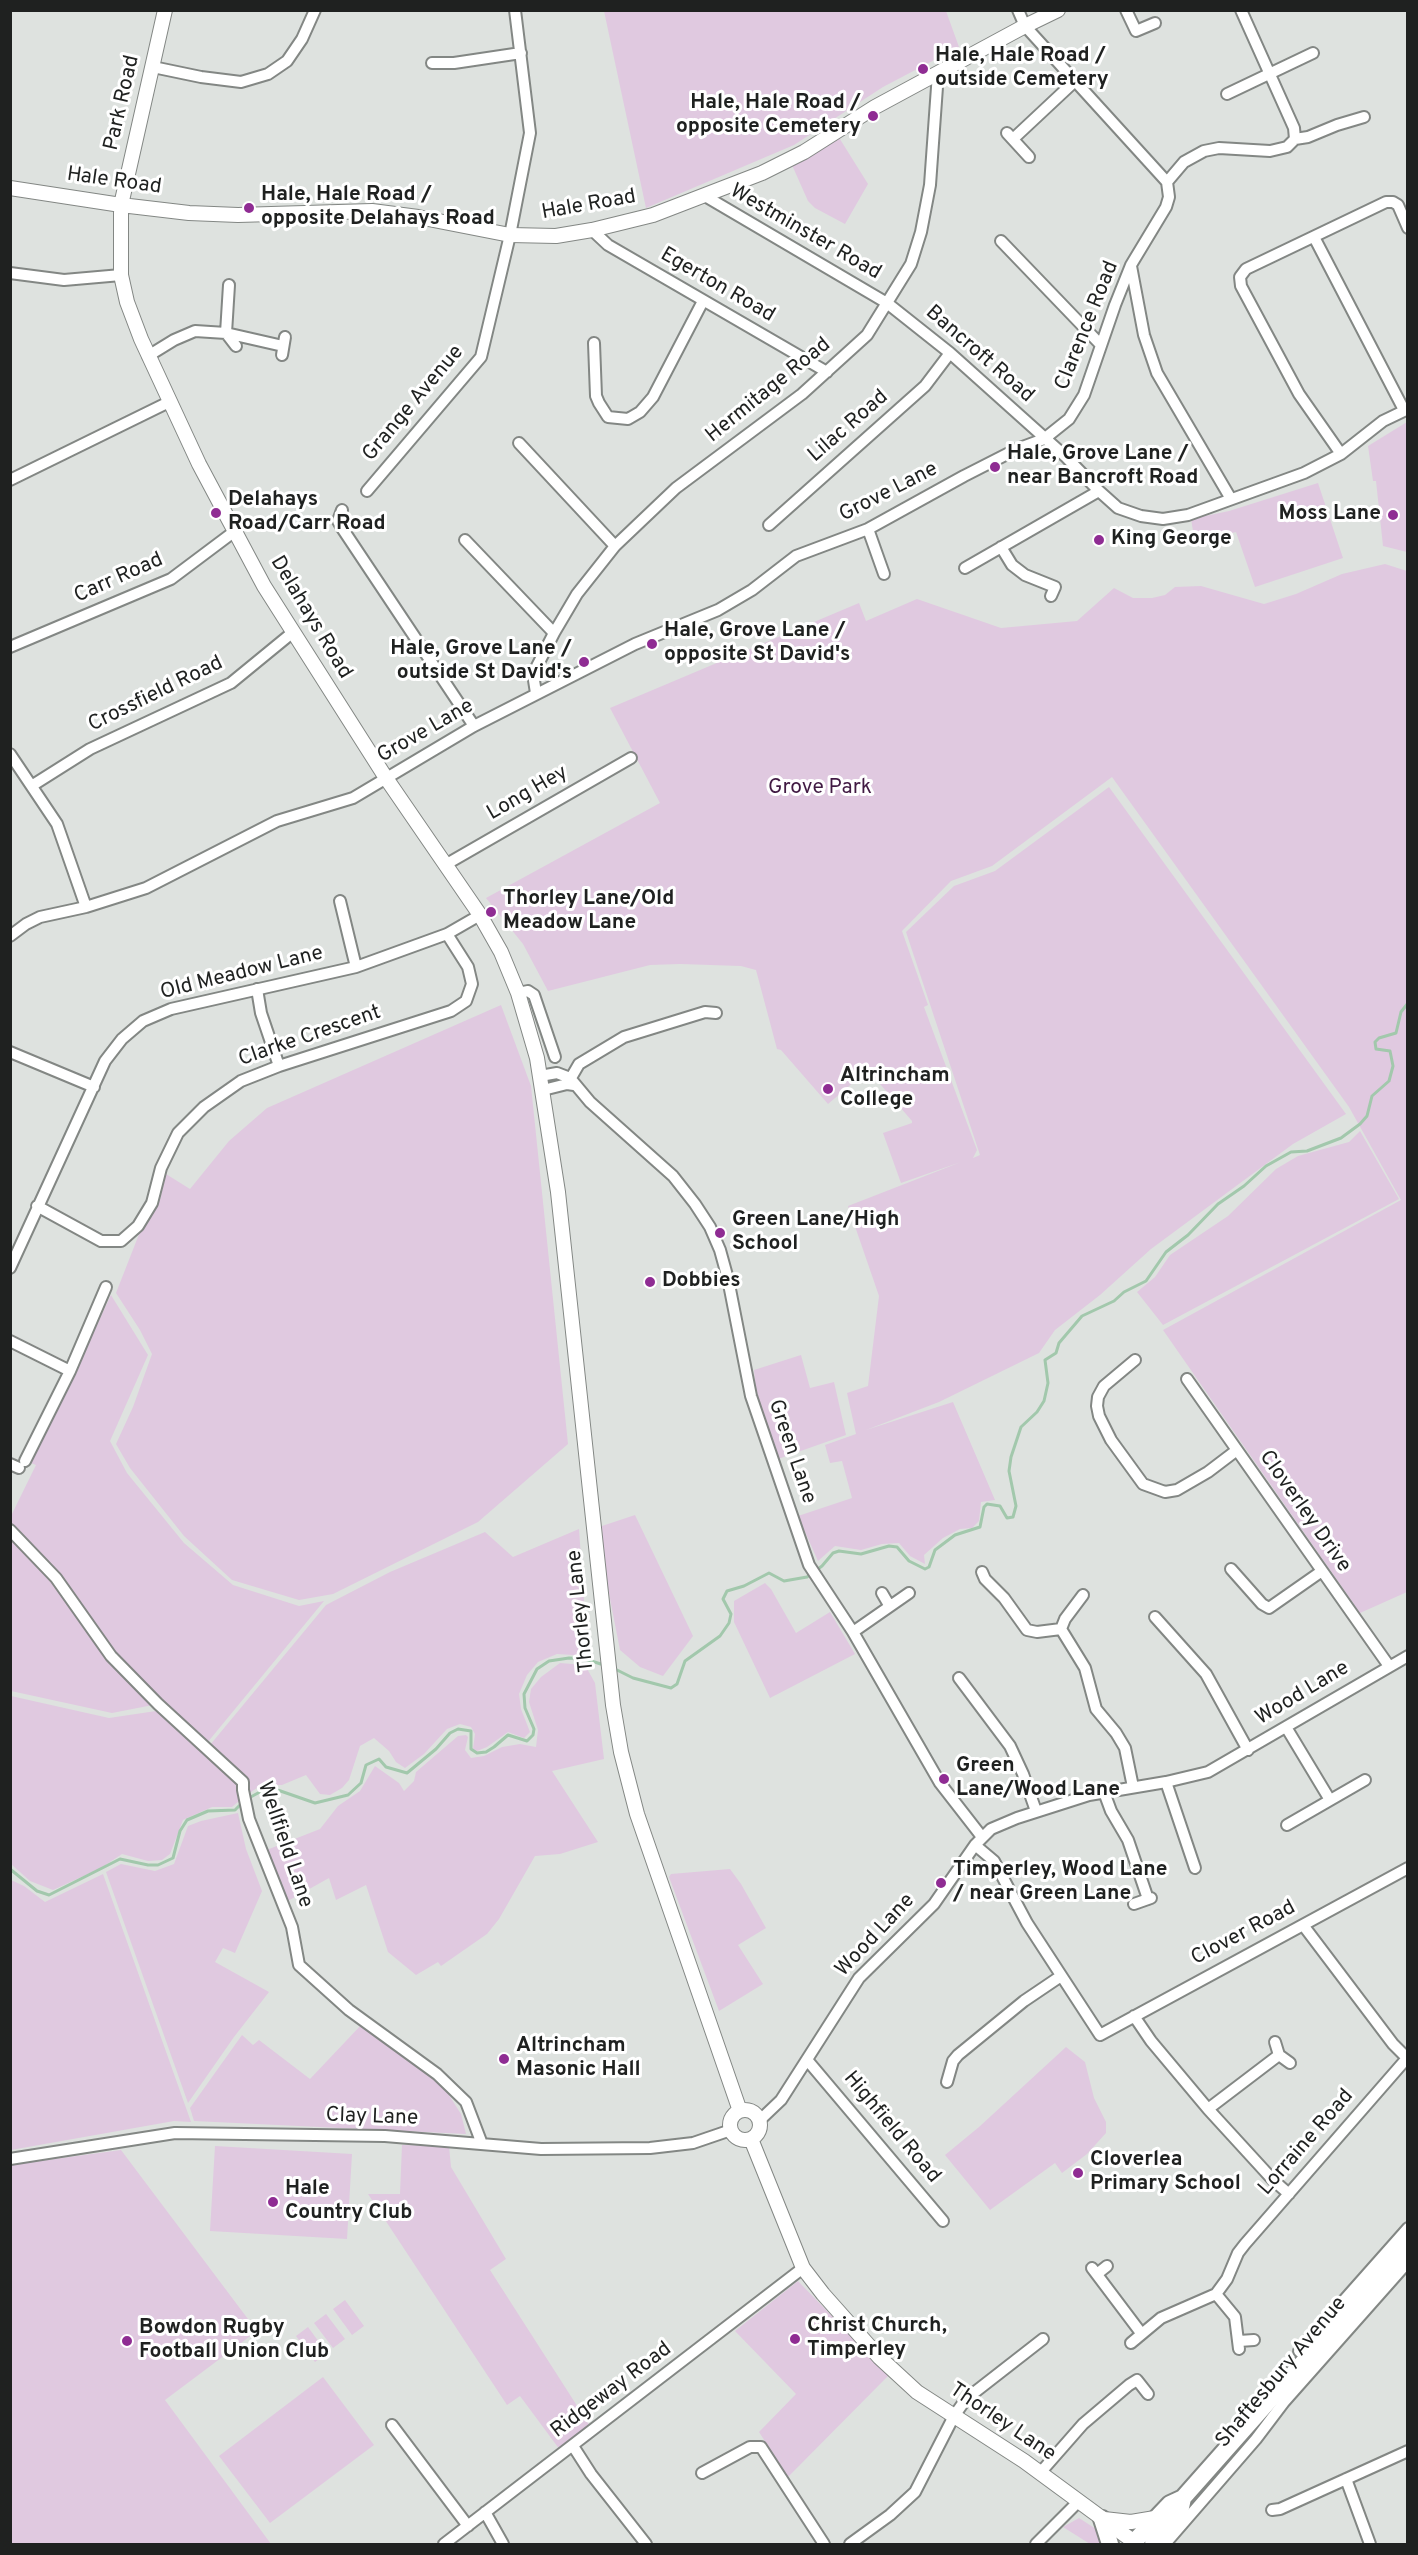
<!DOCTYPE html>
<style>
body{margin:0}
#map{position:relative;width:1418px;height:2555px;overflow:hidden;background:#dee2df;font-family:Overpass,sans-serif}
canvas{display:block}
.frame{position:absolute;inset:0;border:12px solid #1f2120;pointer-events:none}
</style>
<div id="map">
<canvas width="1418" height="2555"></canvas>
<div class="frame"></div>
</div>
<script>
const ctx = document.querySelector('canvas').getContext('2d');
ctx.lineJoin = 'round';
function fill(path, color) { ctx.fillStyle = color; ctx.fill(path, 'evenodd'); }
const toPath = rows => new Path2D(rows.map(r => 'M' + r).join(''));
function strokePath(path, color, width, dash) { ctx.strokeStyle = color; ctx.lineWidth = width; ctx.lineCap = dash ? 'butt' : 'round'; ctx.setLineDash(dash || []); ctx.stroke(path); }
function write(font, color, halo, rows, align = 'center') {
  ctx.font = font + ' Overpass,sans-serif'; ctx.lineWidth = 6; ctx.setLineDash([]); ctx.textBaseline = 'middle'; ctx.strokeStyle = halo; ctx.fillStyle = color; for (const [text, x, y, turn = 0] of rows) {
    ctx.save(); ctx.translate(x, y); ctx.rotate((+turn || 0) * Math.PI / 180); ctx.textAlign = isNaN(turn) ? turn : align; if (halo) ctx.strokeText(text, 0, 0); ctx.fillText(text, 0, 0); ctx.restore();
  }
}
fill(toPath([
 [604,11,946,11,959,47,883,87,794,145,646,208],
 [838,136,868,184,845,224,815,208,808,201,792,165],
 [1407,422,1408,422,1407,552,1383,546,1376,481,1373,481,1368,446],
 [1318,483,1343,558,1255,587,1236,532,1195,543,1191,519,1229,511],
 [1385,564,1407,571,1407,1592,1360,1613,1163,1330,1401,1200,1349,1107,1112,777,992,866,951,881,902,931,928,1005,924,1007,977,1150,973,1158,980,1155,906,932,954,886,995,871,1109,787,1346,1114,1293,1144,1151,1249,1100,1295,1055,1330,1039,1353,939,1402,866,1430,953,1402,995,1500,981,1502,979,1521,972,1528,960,1529,943,1538,924,1555,925,1564,910,1556,899,1543,882,1544,861,1550,835,1546,818,1561,798,1516,852,1498,842,1461,830,1463,825,1445,856,1434,847,1393,868,1386,879,1296,848,1206,961,1162,901,1183,883,1133,912,1123,912,1121,868,1070,828,1104,781,1050,777,1049,756,970,741,966,680,964,650,965,548,991,523,944,486,898,660,803,610,708,859,603,866,621,917,599,1001,628,1077,621,1114,588,1133,598,1152,598,1165,595,1175,587,1201,586,1264,604,1296,594,1342,574],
 [501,1005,531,1086,568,1444,478,1522,333,1594,299,1600,232,1580,184,1536,130,1468,116,1444,133,1407,152,1354,140,1330,116,1293,143,1224,160,1200,166,1174,190,1189,229,1141,267,1108],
 [1360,1131,1399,1199,1163,1325,1137,1292,1155,1277,1170,1255,1228,1216,1276,1169,1298,1156,1349,1142],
 [111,1295,148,1355,110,1441,127,1473,184,1543,233,1585,299,1606,324,1601,207,1743,115,1654,11,1526,10,1518,36,1465,31,1463],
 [801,1355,810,1388,834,1382,846,1435,778,1459,756,1391,754,1370],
 [635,1515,693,1636,663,1676,640,1667,620,1650,603,1563,602,1526],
 [579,1529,588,1656,557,1654,538,1662,527,1675,519,1694,521,1709,530,1732,524,1738,508,1732,487,1747,477,1751,473,1749,475,1734,471,1727,460,1724,447,1729,424,1754,405,1768,396,1762,389,1751,374,1738,360,1746,349,1780,342,1788,330,1795,320,1794,306,1775,282,1785,261,1785,247,1795,210,1745,326,1605,390,1572,485,1532,513,1557],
 [10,1530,84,1620,158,1704,112,1713,11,1691],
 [765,1583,771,1589,796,1633,830,1612,855,1654,770,1698,734,1622,734,1601],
 [560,1663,585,1665,595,1683,604,1759,552,1771,598,1842,560,1854,535,1856,499,1919,487,1934,441,1966,438,1962,416,1975,388,1952,366,1885,336,1900,329,1878,286,1902,264,1851,320,1829,338,1806,360,1791,375,1766,399,1783,404,1791,414,1781,416,1772,458,1736,466,1735,468,1737,465,1750,471,1758,484,1756,502,1747,520,1744,536,1747,538,1730,529,1702,531,1689,541,1677],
 [11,1696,109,1718,156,1711,239,1786,240,1800,232,1807,212,1807,183,1820,170,1854,162,1860,148,1861,122,1854,101,1868,53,1890,30,1881,11,1864],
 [238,1813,246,1849,262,1891,235,1953,223,1948,215,1962,269,1992,234,2037,188,2103,106,1872,121,1864,155,1871,174,1864,188,1826,201,1821],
 [730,1869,741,1884,766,1928,738,1945,763,1984,719,2011,669,1877,671,1874],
 [103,1874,191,2122,174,2121,11,2150,11,1880,24,1886,45,1902],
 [363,2023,414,2062,445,2089,461,2114,466,2134,194,2121,190,2108,242,2035,253,2045,259,2040,310,2079],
 [1066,2047,1085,2062,1094,2098,1106,2122,1106,2133,1087,2154,1062,2173,1055,2163,990,2210,945,2155,979,2127],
 [402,2145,449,2146,451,2167,506,2259,490,2270,590,2426,560,2450,520,2396,507,2405,368,2194,400,2194],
 [215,2146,352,2154,347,2239,210,2231],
 [121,2150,257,2331,165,2400,271,2544,11,2544,11,2165],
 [798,2281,889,2375,788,2477,759,2432,796,2394,735,2331],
 [345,2300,364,2326,352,2335,333,2309],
 [326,2314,345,2339,333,2348,314,2323],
 [308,2327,327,2353,315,2362,296,2336],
 [323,2377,374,2445,270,2523,219,2456],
 [1079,2518,1096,2529,1102,2544,1090,2544,1063,2527]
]), '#e0c9e0');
strokePath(toPath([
 [613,1668,633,1678,671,1688,677,1684,685,1661,720,1636,729,1623,731,1614,723,1599,727,1591,744,1586,769,1573,784,1581,807,1577,822,1566,833,1553,839,1551,861,1554,889,1546,897,1547,909,1561,925,1569,929,1567,935,1550,955,1535,980,1527,984,1507,987,1504,1000,1506,1007,1518,1013,1517,1016,1506,1009,1471,1011,1457,1021,1427,1037,1412,1044,1401,1048,1383,1045,1360,1056,1353,1059,1343,1082,1316,1114,1301,1124,1292,1146,1281,1166,1252,1188,1235,1218,1204,1244,1186,1266,1166,1291,1152,1307,1151,1341,1138,1360,1124,1367,1116,1372,1096,1389,1081,1393,1066,1390,1051,1376,1049,1375,1042,1379,1038,1396,1033,1401,1012,1408,1003],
 [247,1799,269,1787,315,1803,348,1795,361,1783,366,1765,379,1759,386,1767,407,1773,436,1749,450,1733,458,1729,471,1731,471,1749,477,1753,486,1752,494,1747,508,1735,527,1741,533,1735,534,1729,525,1708,524,1694,537,1669,549,1661,569,1658,585,1659,604,1665],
 [10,1869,37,1891,49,1895,120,1859,148,1865,158,1865,173,1858,180,1831,187,1820,208,1811,235,1810,242,1803]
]), '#a2c8ac', 3);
const minor = toPath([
 [1126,10,1136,31,1155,23],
 [432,63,454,63,521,53],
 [153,67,201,77,241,82,268,74,287,61,302,39,315,10],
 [1227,94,1313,53],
 [1007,133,1029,157],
 [1013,139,1075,81],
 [1295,139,1308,137,1337,125,1364,117],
 [1167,182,1184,162,1204,151,1219,148,1270,151,1287,147,1295,139,1294,128,1241,10],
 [705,196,887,303,950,353,1066,457,1099,491,1118,508,1141,516,1163,519,1188,515,1304,473,1341,454,1383,421,1408,409],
 [592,230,608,245,827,372],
 [1314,237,1404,410],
 [1001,241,1101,345],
 [1131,266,1144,335,1157,373,1231,499],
 [10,273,64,280,121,275],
 [229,285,226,333,236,346],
 [594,343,596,396,599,403,608,417,628,419,640,412,653,397,703,301],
 [282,355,285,337],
 [148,356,174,340,195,331,226,333,283,346],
 [519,443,615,546],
 [1341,454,1299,394,1241,286,1240,277,1246,269,1386,202,1393,202,1398,205,1408,228],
 [10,480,169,402],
 [367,491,481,357,510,235,530,133,515,10],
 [342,510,338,521,342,528,474,726],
 [769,525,925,386,950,353],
 [868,529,884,574],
 [465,540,554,633],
 [1001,547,1012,565,1025,575,1055,587,1051,596],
 [965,568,1099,491],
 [10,647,171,579,235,531],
 [536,693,533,674,554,633,577,594,615,546,676,488,802,394,867,335,911,264,921,232,930,185,938,73],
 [10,754,57,824,86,907],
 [33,785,90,749,231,683,292,633],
 [445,865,631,758],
 [340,901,356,967],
 [10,936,26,924,40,917,86,907,146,888,277,821,353,798,474,726,635,644,718,610,752,590,796,556,868,529,964,476,1017,449,1044,439,1069,419,1084,395,1115,305,1131,265,1166,207,1169,197,1167,182,1025,26,1018,10],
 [257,989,261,1013,279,1066],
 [518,993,528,991,534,995,555,1057],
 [10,1052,94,1087],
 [540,1076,557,1073,570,1078,590,1102,673,1176,695,1204,710,1227,720,1250,728,1279,751,1396,809,1565,853,1632,940,1783,982,1837],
 [568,1083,579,1064,624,1037,705,1012,716,1013],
 [543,1090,567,1084,574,1085],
 [37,1206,101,1241,121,1241,138,1226,152,1203,161,1168,178,1133,204,1107,241,1081,279,1066,451,1011,466,1001,472,984,468,967,447,934],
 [10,1268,105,1061,122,1039,143,1021,171,1009,356,967,447,934,480,915],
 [10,1341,70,1371],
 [1135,1360,1104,1386,1098,1397,1097,1406,1099,1416,1111,1440,1143,1484,1165,1492,1177,1490,1208,1472,1237,1450],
 [1187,1379,1389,1666],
 [25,1461,70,1371,106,1287],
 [10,1464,19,1468],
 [10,1530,56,1578,111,1656,158,1704,243,1782,243,1790,249,1819,292,1927,299,1965,349,2010,437,2074,466,2102,482,2144],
 [1231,1569,1262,1604,1269,1608,1322,1571],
 [982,1572,985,1579,1004,1598,1027,1630,1037,1632,1061,1629],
 [882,1593,889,1605],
 [1083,1595,1065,1619,1061,1629,1085,1668,1096,1709,1116,1733,1125,1748,1133,1787],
 [1155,1617,1206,1674,1248,1750],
 [853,1632,909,1593],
 [959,1678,1010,1746,1023,1774,1036,1811],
 [1286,1727,1330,1800],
 [1166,1782,1195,1868],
 [1104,1792,1111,1811,1128,1840,1148,1899],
 [1287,1825,1365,1780],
 [975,1845,994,1861,1027,1923,1100,2035,1408,1868],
 [1134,1904,1151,1898],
 [1303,1925,1393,2044,1407,2058],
 [1134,2016,1151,2041,1208,2109,1273,2180,1289,2194],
 [1275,2042,1279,2055,1290,2063],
 [808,2061,943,2221],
 [947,2082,953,2061,958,2055,1024,2001,1061,1976],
 [1208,2109,1279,2055],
 [760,2120,781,2100,859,1978,934,1904,975,1845,991,1829,1017,1818,1089,1795,1166,1782,1208,1772,1408,1656],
 [10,2159,175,2133,385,2136,541,2149,650,2148,693,2143,731,2130],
 [1092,2268,1141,2333],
 [1097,2274,1107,2266],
 [1216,2294,1235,2317,1239,2349],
 [1239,2341,1254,2340],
 [1131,2343,1161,2318,1216,2294,1227,2279,1238,2253,1245,2244,1408,2057],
 [1308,2358,1299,2351,1408,2228],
 [392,2425,468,2526],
 [573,2446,591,2474,646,2544],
 [702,2473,750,2447,761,2447,824,2544],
 [1040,2473,1083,2424,1129,2385,1137,2380,1148,2394],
 [1346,2479,1370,2544],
 [1272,2510,1280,2509,1408,2451],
 [485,2512,503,2544],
 [444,2544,803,2268],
 [850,2544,890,2515,915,2492,954,2416,966,2399,1043,2339],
 [1036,2544,1078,2502],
 [1165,2544,1256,2439,1284,2402,1408,2262]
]);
const major = toPath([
 [165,10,121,205,121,275,127,302,141,339,199,464,264,586,386,778,480,915,501,952,518,993,537,1058,558,1192,613,1705,621,1752,637,1814,740,2111],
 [10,188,121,205,189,213,238,215,372,211,418,217,510,235,556,236,592,230,653,215,762,173,804,152,875,107,1025,26,1058,10],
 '730 2125a15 15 0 1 1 30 0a15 15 0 1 1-30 0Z',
 [751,2139,803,2268,823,2294,879,2357,917,2392,1024,2461,1137,2544],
 [1104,2519,1131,2522,1155,2518]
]);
const highway = toPath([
 [1102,2519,1110,2544],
 [1132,2544,1170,2504,1183,2498,1408,2244],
 [1153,2544,1180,2512,1183,2498]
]);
strokePath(minor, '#838784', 14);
strokePath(major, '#838784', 16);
strokePath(highway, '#838784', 20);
strokePath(minor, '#fff', 10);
strokePath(major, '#fff', 14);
strokePath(highway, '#fff', 16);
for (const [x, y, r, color] of [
 [923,69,6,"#8f2c93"],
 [873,116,6,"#8f2c93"],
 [249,208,6,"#8f2c93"],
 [995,467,6,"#8f2c93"],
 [216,513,6,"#8f2c93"],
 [1393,515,6,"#8f2c93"],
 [1099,540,6,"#8f2c93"],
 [652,644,6,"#8f2c93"],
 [584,662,6,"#8f2c93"],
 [491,912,6,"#8f2c93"],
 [828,1089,6,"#8f2c93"],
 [720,1233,6,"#8f2c93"],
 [650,1282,6,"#8f2c93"],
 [944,1779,6,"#8f2c93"],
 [941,1883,6,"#8f2c93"],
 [504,2059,6,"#8f2c93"],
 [1078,2173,6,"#8f2c93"],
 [273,2202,6,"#8f2c93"],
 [795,2339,6,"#8f2c93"],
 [127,2341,6,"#8f2c93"]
]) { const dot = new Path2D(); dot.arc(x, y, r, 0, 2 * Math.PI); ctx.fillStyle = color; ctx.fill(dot); strokePath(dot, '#fff', 2); }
write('bold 21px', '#1f2120', '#fff', [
 ["Hale, Hale Road /",935,57],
 ["outside Cemetery",935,81],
 ["Hale, Hale Road /",861,104,"right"],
 ["opposite Cemetery",861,128,"right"],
 ["Hale, Hale Road /",261,196],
 ["opposite Delahays Road",261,220],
 ["Hale, Grove Lane /",1007,455],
 ["near Bancroft Road",1007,479],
 ["Delahays",228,501],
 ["Road/Carr Road",228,525],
 ["Moss Lane",1381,515,"right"],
 ["King George",1111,540],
 ["Hale, Grove Lane /",664,632],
 ["opposite St David's",664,656],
 ["Hale, Grove Lane /",572,650,"right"],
 ["outside St David's",572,674,"right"],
 ["Thorley Lane/Old",503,900],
 ["Meadow Lane",503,924],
 ["Altrincham",840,1077],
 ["College",840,1101],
 ["Green Lane/High",732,1221],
 ["School",732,1245],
 ["Dobbies",662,1282],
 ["Green",956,1767],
 ["Lane/Wood Lane",956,1791],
 ["Timperley, Wood Lane",953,1871],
 ["/ near Green Lane",953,1895],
 ["Altrincham",516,2047],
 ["Masonic Hall",516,2071],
 ["Cloverlea",1090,2161],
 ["Primary School",1090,2185],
 ["Hale",285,2190],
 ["Country Club",285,2214],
 ["Christ Church,",807,2327],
 ["Timperley",807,2351],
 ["Bowdon Rugby",139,2329],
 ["Football Union Club",139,2353]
], 'left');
write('21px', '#1f2120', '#fff', [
 ["Park Road",123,103,-77],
 ["Hale Road",114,182,8],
 ["Hale Road",589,206,-10],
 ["Westminster Road",805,233,30],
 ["Egerton Road",717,286,30],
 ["Clarence Road",1088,326,-68],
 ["Bancroft Road",979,355,41],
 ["Hermitage Road",769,391,-39],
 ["Grange Avenue",414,404,-50],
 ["Lilac Road",849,427,-41],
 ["Grove Lane",889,493,-27],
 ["Carr Road",119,579,-24],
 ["Delahays Road",310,618,59],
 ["Crossfield Road",156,695,-26],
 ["Grove Lane",426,732,-30],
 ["Long Hey",528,794,-30],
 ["Old Meadow Lane",242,974,-14],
 ["Clarke Crescent",310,1037,-19],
 ["Green Lane",791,1452,71],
 ["Cloverley Drive",1304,1512,55],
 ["Thorley Lane",582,1611,-96],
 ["Wood Lane",1303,1694,-31],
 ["Wellfield Lane",284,1845,71],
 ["Clover Road",1244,1934,-28],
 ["Wood Lane",876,1936,-47],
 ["Clay Lane",372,2118,2],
 ["Highfield Road",891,2128,50],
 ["Lorraine Road",1307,2143,-49],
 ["Shaftesbury Avenue",1282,2373,-50],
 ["Ridgeway Road",612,2391,-37],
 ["Thorley Lane",1002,2423,34]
]);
write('21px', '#411a43', '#fff', [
 ["Grove Park",820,789]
]);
</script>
